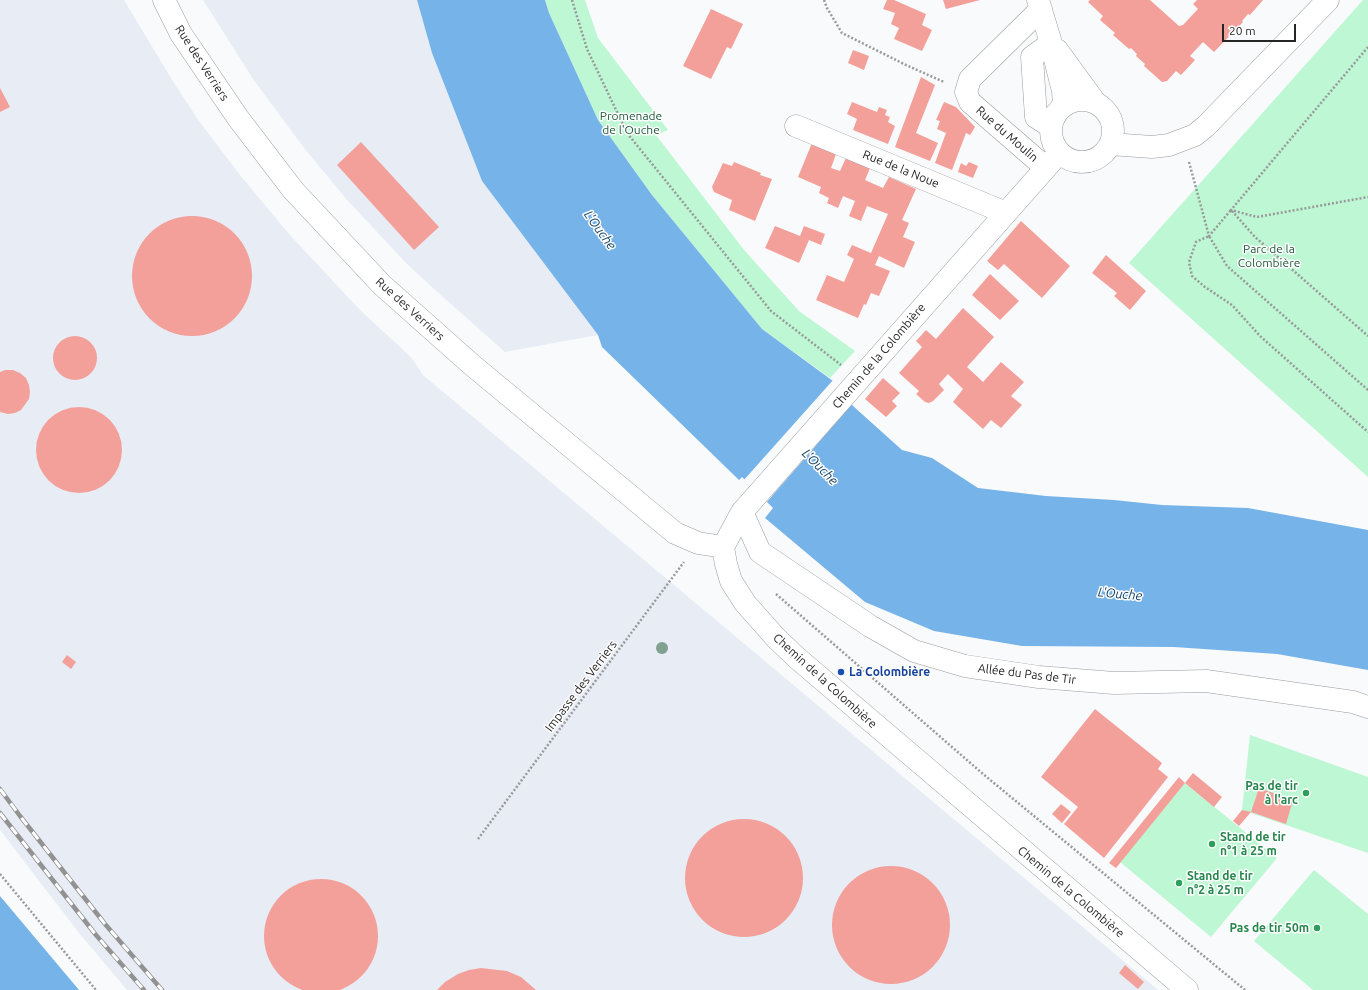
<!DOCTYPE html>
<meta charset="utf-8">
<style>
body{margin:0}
#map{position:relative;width:1368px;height:990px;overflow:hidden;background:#f9fafb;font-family:Ubuntu,sans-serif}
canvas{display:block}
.scale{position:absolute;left:1222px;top:24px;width:74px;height:18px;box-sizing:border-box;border:2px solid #252526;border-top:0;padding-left:5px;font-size:12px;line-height:14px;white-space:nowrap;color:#252526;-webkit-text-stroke:3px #fff;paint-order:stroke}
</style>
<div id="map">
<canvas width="1368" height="990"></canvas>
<div class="scale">20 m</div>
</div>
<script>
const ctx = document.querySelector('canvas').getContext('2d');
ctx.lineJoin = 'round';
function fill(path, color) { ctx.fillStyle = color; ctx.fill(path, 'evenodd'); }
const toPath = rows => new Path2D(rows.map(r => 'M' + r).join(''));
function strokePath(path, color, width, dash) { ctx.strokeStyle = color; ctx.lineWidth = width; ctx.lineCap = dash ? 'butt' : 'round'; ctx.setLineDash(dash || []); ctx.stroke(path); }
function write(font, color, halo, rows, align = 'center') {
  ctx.font = font + ' Ubuntu,sans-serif'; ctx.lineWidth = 3; ctx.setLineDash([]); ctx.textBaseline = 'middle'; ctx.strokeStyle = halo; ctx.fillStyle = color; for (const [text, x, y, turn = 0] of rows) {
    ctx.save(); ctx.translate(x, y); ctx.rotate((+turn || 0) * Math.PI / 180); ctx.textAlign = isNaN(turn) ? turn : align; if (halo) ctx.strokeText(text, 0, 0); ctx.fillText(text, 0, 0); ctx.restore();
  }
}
fill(toPath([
 [0,0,124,0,174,83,199,121,240,175,289,234,361,311,411,357,423,375,1158,990,127,990,79,933,0,830],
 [203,0,417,0,432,53,482,181,598,335,505,352,434,289,407,264,348,201,304,148,253,79]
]), '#e8edf5');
fill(toPath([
 [545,0,585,0,598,38,668,130,656,135,744,250,799,311,855,351,830,378,762,329,652,195,598,120,549,13],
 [1363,0,1368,0,1368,477,1129,263],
 [1250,735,1368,777,1368,853,1242,810],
 [1185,783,1277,858,1211,937,1120,862],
 [1314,870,1368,914,1368,990,1313,990,1254,941]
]), '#bdf7d3');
fill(toPath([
 [417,0,545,0,549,13,598,120,652,195,762,329,833,381,853,406,902,450,932,458,978,488,1046,496,1114,500,1162,505,1248,508,1368,530,1368,670,1277,654,1174,647,1022,646,934,631,865,602,765,518,773,508,742,477,739,480,602,347,598,335,482,181,432,53],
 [0,896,79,990,0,990]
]), '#76b3e9');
fill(toPath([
 [834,379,853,403,765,504,743,481]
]), '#f9fafb');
fill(toPath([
 [887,0,894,0,926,14,922,25,932,30,922,51,894,39,899,28,891,24,895,13,883,9],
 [943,0,980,0,946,9],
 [1090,0,1150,0,1179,26,1183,25,1198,9,1193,4,1197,0,1263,0,1250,15,1248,14,1242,21,1243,22,1214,52,1203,42,1190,56,1195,60,1181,75,1176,71,1167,81,1162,82,1144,66,1145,64,1136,56,1137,54,1131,48,1129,49,1113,35,1115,33,1100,20,1103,16,1088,2],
 [711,9,743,24,731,49,727,47,711,79,683,66],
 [853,50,869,56,864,70,848,63],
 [921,77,935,85,916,133,938,143,930,161,895,147],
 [0,88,10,107,0,112],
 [852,102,877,112,879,107,887,110,885,115,890,117,888,122,895,126,888,144,853,130,857,119,847,114],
 [944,102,956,107,975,127,970,135,966,133,952,170,935,163,946,133,937,129,940,121,936,120],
 [361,142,439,227,414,250,337,165],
 [812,143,836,154,831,168,840,171,846,158,870,168,865,180,883,188,889,177,916,189,902,220,909,223,903,237,915,242,904,268,879,256,875,265,890,271,879,296,871,293,866,305,864,304,858,318,816,300,827,275,844,282,854,259,847,255,852,245,871,253,888,214,867,206,861,221,849,216,855,201,843,196,838,208,827,203,829,198,819,193,821,187,798,177],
 [734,162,761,173,760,175,772,179,755,221,729,210,732,200,714,192,712,187,723,163,732,166],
 [969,162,978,166,973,178,958,172,961,163,966,166],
 '132 276a60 60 0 1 1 120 0a60 60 0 1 1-120 0Z',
 [1021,221,1070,266,1042,298,1004,264,998,270,987,261],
 [775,226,800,236,804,226,825,234,821,245,809,240,799,263,765,248],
 [1106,255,1146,291,1130,310,1114,296,1117,293,1092,273],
 [990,274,1019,301,1000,320,972,295],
 [963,308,994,337,967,367,983,382,1001,362,1024,382,1011,396,1022,405,1001,428,991,420,983,429,953,402,963,389,948,374,939,384,944,390,933,401,929,403,925,402,916,394,919,391,899,373,922,347,916,341,926,330,936,339],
 '53 358a22 22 0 1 1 44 0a22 22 0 1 1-44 0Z',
 [5,370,13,370,20,373,26,378,29,385,30,392,29,399,21,410,15,413,8,414,0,412,0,372],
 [883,378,900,393,892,401,897,406,886,417,865,399],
 '36 450a43 43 0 1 1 86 0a43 43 0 1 1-86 0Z',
 [67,655,76,662,71,669,62,662],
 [1095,709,1162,763,1158,769,1168,777,1104,858,1064,824,1078,807,1041,777],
 [1193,773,1222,797,1214,807,1185,783,1116,868,1109,863,1179,777,1185,783],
 [1259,788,1293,800,1286,824,1251,812,1239,826,1233,821,1242,810,1251,812],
 [1061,804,1071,812,1062,823,1052,814],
 '685 878a59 59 0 1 1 118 0a59 59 0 1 1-118 0Z',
 '832 925a59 59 0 1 1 118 0a59 59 0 1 1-118 0Z',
 '264 936a57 57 0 1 1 114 0a57 57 0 1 1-114 0Z',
 [1125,965,1144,982,1138,989,1119,973],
 [481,968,507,971,521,977,536,990,437,990,445,982,458,974,469,970]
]), '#f3a09a');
const minor = toPath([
 [164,0,181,34,238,118,293,190,382,285,472,365,675,533,698,543,723,547],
 [1038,0,1051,43,1063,91,1064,105],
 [1041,9,970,79,966,92,970,102,1046,168],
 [1057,50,1095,102],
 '1051 131a31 31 0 1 1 62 0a31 31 0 1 1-62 0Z',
 [796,126,1006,213],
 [1050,126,1036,117,1032,57,1051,43],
 [1110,144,1152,147,1169,145,1195,135,1206,126,1328,0],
 [1059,153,742,512,723,547,726,564,731,581,745,603,776,638,797,658,1187,990],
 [742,512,760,552,870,626,914,651,965,666,1039,677,1114,683,1206,681,1353,702,1368,707]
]);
strokePath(minor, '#9a9b9d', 23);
strokePath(toPath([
 [572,0,587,49,627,133,771,311,841,365],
 [824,0,827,8,842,33,906,65,944,82],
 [1368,47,1231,210,1257,217,1368,197],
 [1189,162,1209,236,1231,210,1255,237,1368,336],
 [1368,390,1227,266,1209,236,1196,242,1189,262,1192,276,1205,287,1232,305,1260,336,1368,432],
 [776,594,983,774,1245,990],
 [478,839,684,562],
 [0,874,96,990]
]), '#98999a', 2.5, [2, 2]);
strokePath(minor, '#fff', 22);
const rail = toPath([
 [0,789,20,816,105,924,162,990],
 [0,813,96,935,144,990]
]);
strokePath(rail, '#929293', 4.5);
strokePath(rail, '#fff', 3, [9]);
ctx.fillStyle = '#81a090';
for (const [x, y] of [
 [662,648]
]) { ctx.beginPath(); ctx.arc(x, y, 6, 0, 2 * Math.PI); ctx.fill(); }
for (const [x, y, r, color] of [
 [841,672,4,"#1a4fb4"],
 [1306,793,4,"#2e9e5b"],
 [1212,844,4,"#2e9e5b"],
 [1179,883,4,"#2e9e5b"],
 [1317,928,4,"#2e9e5b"]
]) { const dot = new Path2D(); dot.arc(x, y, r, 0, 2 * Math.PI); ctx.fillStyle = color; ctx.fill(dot); strokePath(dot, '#fff', 1.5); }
write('12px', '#252526', '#fff', [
 ["Rue des Verriers",202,63,57],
 ["Rue du Moulin",1007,134,41],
 ["Rue de la Noue",901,169,22],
 ["Rue des Verriers",410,309,42],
 ["Chemin de la Colombière",879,356,-49],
 ["Allée du Pas de Tir",1027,674,7],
 ["Chemin de la Colombière",825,681,42],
 ["Impasse des Verriers",581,686,-53],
 ["Chemin de la Colombière",1071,892,40]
]);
write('12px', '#1e5739', '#fff', [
 ["Promenade",631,116],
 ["de l'Ouche",631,130],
 ["Parc de la",1269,249],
 ["Colombière",1269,263]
]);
write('bold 12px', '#164399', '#fff', [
 ["La Colombière",849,672]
], 'left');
write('bold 12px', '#27864d', '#fff', [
 ["Pas de tir",1298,786],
 ["à l'arc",1298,800],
 ["Stand de tir",1220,837,"left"],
 ["n°1 à 25 m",1220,851,"left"],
 ["Stand de tir",1187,876,"left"],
 ["n°2 à 25 m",1187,890,"left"],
 ["Pas de tir 50m",1309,928]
], 'right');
write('italic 13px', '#154366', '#fff', [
 ["L'Ouche",600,230,54],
 ["L'Ouche",820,467,45],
 ["L'Ouche",1120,594,5]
]);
</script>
